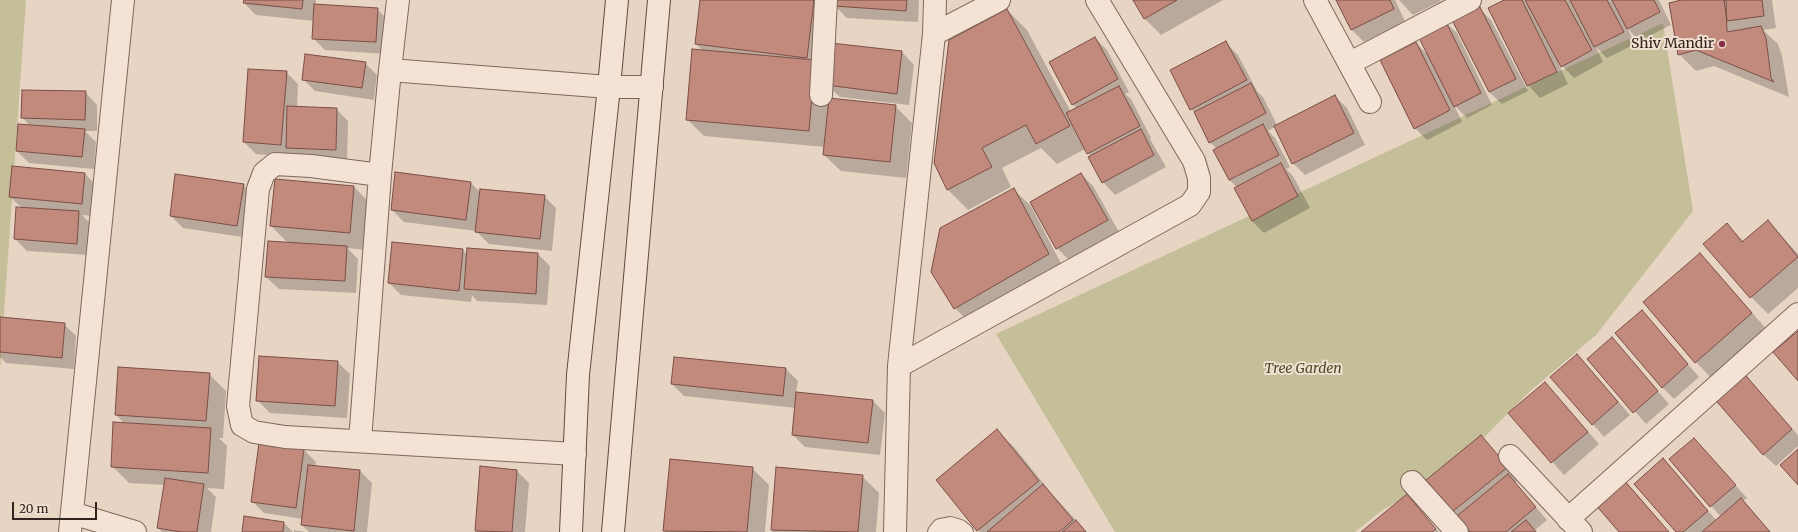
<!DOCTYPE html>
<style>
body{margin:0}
#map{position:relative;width:1798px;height:532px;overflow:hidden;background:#e8d4c3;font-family:Merriweather,serif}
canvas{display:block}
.scale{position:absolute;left:12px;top:502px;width:85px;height:18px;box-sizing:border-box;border:2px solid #31231e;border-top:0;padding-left:5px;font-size:12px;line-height:14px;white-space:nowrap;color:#31231e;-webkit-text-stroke:3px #f0e0d1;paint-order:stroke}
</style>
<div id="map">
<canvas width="1798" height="532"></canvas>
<div class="scale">20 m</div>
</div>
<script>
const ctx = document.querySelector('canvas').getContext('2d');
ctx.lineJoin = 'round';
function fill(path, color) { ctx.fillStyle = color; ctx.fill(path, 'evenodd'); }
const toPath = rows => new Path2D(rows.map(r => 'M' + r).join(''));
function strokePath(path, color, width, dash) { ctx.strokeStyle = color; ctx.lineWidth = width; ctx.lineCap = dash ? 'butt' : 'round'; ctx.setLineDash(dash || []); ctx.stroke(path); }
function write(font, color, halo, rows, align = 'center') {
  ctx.font = font + ' Merriweather,serif'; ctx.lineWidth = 4; ctx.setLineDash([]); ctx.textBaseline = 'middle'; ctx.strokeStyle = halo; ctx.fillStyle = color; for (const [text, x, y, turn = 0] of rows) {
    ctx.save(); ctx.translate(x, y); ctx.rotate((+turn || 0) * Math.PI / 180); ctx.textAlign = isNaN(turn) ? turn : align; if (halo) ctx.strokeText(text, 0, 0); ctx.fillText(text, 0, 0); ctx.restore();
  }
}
fill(toPath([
 [0,0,26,0,0,371],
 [1663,23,1693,211,1596,335,1528,393,1447,475,1384,509,1355,532,1115,532,996,334]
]), '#c4bf98');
fill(toPath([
 [245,0,316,0,315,6,377,9,389,21,387,54,325,50,313,38,314,21,256,15,244,3],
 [701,0,820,0,824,71,902,52,914,65,909,105,840,97,830,88,829,99,895,106,912,123,906,178,841,171,824,155,825,147,704,136,687,119,703,51,696,44],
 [835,0,919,0,918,22,847,18,835,6],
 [1134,0,1223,0,1161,35,1145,19],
 [1337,0,1395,0,1405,21,1364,42,1352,30],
 [1399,0,1440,0,1441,1,1413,15],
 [1506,0,1524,0,1526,3,1526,0,1659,0,1671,25,1639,41,1627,28,1635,44,1607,58,1596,47,1603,62,1574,78,1559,62,1558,63,1568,84,1540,98,1528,85],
 [1682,0,1772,0,1776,28,1763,30,1778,44,1782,56,1789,97,1714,66,1696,71,1679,54],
 [1479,8,1491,20,1528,91,1502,104,1489,92,1453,21],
 [1007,10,1027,30,1071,112,1077,109,1073,104,1095,38,1107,50,1129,92,1125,94,1131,99,1151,138,1150,139,1166,167,1115,195,1103,182,1091,157,1085,149,1057,164,1041,148,1002,168,1011,187,968,210,948,190,935,162],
 [1444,21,1457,33,1492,105,1467,118,1454,105,1462,122,1427,140,1415,128,1416,43,1429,56],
 [1226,43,1238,55,1257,91,1263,97,1277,125,1335,96,1347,108,1365,145,1305,175,1293,163,1275,127,1268,131,1275,138,1290,167,1286,169,1293,176,1310,208,1264,233,1252,221,1237,187,1229,180,1214,150,1217,149,1210,142,1196,114,1191,109],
 [365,63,377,75,374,100,315,91,303,79],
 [286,72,298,84,297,108,336,109,348,121,347,162,256,154,244,142],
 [85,92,97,105,97,131,85,131,96,142,94,169,29,163,17,151,30,126,22,117],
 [85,174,97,186,94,216,82,215,91,224,89,255,27,251,15,239,22,208,10,197],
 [1081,174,1093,186,1119,232,1069,260,1057,248],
 [276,180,354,187,371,204,367,250,347,248,358,259,356,293,279,289,266,277,289,244,271,226],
 [471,183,481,193,544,196,556,208,552,251,489,244,476,231,404,222,392,210],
 [243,185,255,197,249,238,183,228,171,216],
 [1014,190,1031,206,1065,271,972,325,955,308,932,272],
 [1768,221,1798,254,1798,288,1768,314,1751,297,1705,244,1727,224,1744,242],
 [463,250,467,255,538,254,550,266,547,305,477,301,472,295,471,302,401,295,389,283],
 [1699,254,1716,271,1768,331,1712,379,1696,362],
 [1642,311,1699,377,1674,399,1662,387],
 [0,318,64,324,76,336,74,369,6,363,0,357],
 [1612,338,1669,404,1646,424,1589,359],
 [337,362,350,374,347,418,270,413,258,401],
 [1589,368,1630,415,1604,437,1552,377],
 [786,369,798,381,796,393,873,401,885,413,880,455,805,447,793,435,796,408,684,396,672,384],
 [1741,372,1798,435,1798,446,1776,466,1763,454],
 [209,374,226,391,223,438,219,438,227,446,224,489,207,488,216,497,211,532,162,532,158,528,165,485,129,483,112,466,125,424,116,415],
 [1545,383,1599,444,1564,475,1510,414],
 [997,431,1014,447,1052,494,1087,532,980,532,978,530,937,480],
 [1481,436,1519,479,1515,483,1547,520,1535,530,1537,532,1472,532,1428,481],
 [1694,439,1747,498,1743,501,1771,532,1677,532,1663,460,1717,521,1721,517,1671,460],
 [304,450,316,462,315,466,360,471,372,483,367,532,309,532,302,525,303,519,264,513,252,501],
 [752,468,769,485,765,532,666,532,664,531],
 [777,469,862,476,879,493,876,532,773,532,772,530],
 [517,471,529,483,525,532,477,532,476,531],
 [1623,480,1635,492,1669,532,1620,532],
 [1406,496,1439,532,1363,532],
 [284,523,293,532,243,532],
 [294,530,306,532,294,532]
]), '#0003');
const building = toPath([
 [244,0,303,0,302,9,243,3,244,0],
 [700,0,814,0,807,58,695,44,700,0],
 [834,0,907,0,906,11,834,6,834,0],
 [1133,0,1177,0,1144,19,1133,0],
 [1336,0,1390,0,1394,9,1351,30,1336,0],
 [1504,0,1522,0,1557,72,1527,86,1488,8,1504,0],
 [1525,0,1565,0,1592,50,1561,67,1525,0],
 [1570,0,1607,0,1624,32,1594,47,1570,0],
 [1612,0,1654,0,1660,12,1627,29,1612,0],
 [1681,0,1726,0,1727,32,1761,26,1766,38,1771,78,1774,82,1696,50,1678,55,1669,3,1681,0],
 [1724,0,1762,0,1764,16,1727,21,1724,0],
 [314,4,378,8,376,42,312,39,314,4],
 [1480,7,1516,79,1489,92,1452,20,1480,7],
 [1007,9,1070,126,1036,144,1026,125,982,148,992,167,947,190,934,163,949,40,1007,9],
 [1445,20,1481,93,1454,107,1417,34,1445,20],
 [1095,37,1118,79,1072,105,1049,62,1095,37],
 [1226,41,1247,80,1190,110,1170,70,1226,41],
 [1416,42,1450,110,1414,129,1380,60,1416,42],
 [831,43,902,51,897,94,826,85,831,43],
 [692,49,815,60,809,131,686,120,692,49],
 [305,54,366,62,362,88,302,80,305,54],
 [248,69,287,71,281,145,243,142,248,69],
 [1251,83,1266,113,1209,143,1194,112,1251,83],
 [1119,86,1140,126,1087,154,1066,113,1119,86],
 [22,90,86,91,85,120,21,118,22,90],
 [1335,95,1354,133,1292,164,1274,126,1335,95],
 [829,98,896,105,890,162,823,155,829,98],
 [287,106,337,108,336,150,286,148,287,106],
 [18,124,85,129,82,157,16,151,18,124],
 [1263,124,1279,155,1229,180,1213,150,1263,124],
 [1141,129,1154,155,1102,183,1088,157,1141,129],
 [1281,163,1298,196,1252,221,1234,188,1281,163],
 [12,166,85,173,82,204,9,197,12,166],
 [395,172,471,182,466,220,391,210,395,172],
 [1081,173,1108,220,1056,249,1030,202,1081,173],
 [175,174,244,184,237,226,170,216,175,174],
 [275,179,354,186,350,233,270,226,275,179],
 [1014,188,1049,254,954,309,931,272,940,228,1014,188],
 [480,189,545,195,540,239,475,232,480,189],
 [16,207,79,211,77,244,14,239,16,207],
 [1768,220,1798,257,1750,298,1703,244,1727,223,1742,242,1768,220],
 [268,241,347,246,345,281,265,277,268,241],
 [392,242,463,249,459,291,388,283,392,242],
 [467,248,538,253,536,294,464,289,467,248],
 [1700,253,1752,313,1695,363,1643,302,1700,253],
 [1642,310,1688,364,1662,388,1615,333,1642,310],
 [0,317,65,323,62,358,0,352,0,317],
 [1798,331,1798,381,1773,352,1798,331],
 [1612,337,1658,391,1633,413,1587,359,1612,337],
 [1577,354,1618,402,1592,425,1550,377,1577,354],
 [259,356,338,361,335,406,256,401,259,356],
 [674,357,786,368,783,396,671,384,674,357],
 [118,367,210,373,206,421,115,415,118,367],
 [1741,370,1792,429,1763,455,1712,396,1741,370],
 [1545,382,1588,432,1551,463,1508,413,1545,382],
 [796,392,873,400,868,443,792,435,796,392],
 [113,422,211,428,208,473,111,467,113,422],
 [997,429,1039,481,977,531,936,480,997,429],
 [1481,435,1508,467,1452,512,1426,480,1481,435],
 [1694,438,1736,485,1710,507,1669,459,1694,438],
 [259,443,304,449,296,508,251,502,259,443],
 [1798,449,1798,485,1780,465,1798,449],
 [1663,458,1708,511,1683,532,1676,532,1634,484,1663,458],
 [670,459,753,467,747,532,663,531,670,459],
 [308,465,360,470,354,531,301,525,308,465],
 [480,466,517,470,512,532,475,531,480,466],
 [776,467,863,475,858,532,771,530,776,467],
 [1508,474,1536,507,1506,532,1470,532,1457,516,1508,474],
 [165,478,204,484,197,532,181,532,157,528,165,478],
 [1623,479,1669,532,1619,532,1594,503,1623,479],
 [1043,484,1073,520,1059,532,987,532,1043,484],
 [1407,494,1436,529,1432,532,1361,532,1407,494],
 [1741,498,1770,532,1702,532,1741,498],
 [244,516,284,522,283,532,242,532,244,516],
 [1076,520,1086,532,1062,532,1076,520],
 [1526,520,1536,532,1511,532,1526,520]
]);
fill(building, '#c18a7d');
strokePath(building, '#7b4e45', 1);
const lane = toPath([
 [936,532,940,527,950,525,960,528,965,532]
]);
const street = toPath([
 [1315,0,1370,102],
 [934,34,999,0],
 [1350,63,1470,0],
 [390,70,398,0],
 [821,95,826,0],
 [380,175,311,166,275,164,264,173,258,189,238,406,242,425,254,432,285,437,575,454],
 [899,366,1190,205,1199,192,1199,178,1194,161,1097,0],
 [360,441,380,175,390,70,609,87,652,87],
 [1510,456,1581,532],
 [1412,482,1457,532],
 [72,513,135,532],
 [1568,519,1798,314],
 [70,532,123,0],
 [895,532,899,366,934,34,935,0]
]);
const secondary = toPath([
 [571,532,578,375,609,87,617,0],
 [613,532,659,0]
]);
strokePath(lane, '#7f675c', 18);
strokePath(street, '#7f675c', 24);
strokePath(secondary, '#61493f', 24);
strokePath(lane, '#f4e3d5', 16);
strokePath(street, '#f4e3d5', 22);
strokePath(secondary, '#f4e3d5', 22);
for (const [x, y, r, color] of [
 [1722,44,4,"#873347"]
]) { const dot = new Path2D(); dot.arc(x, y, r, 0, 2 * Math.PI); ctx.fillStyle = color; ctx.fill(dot); strokePath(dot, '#f0e0d1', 1.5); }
write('14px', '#31231e', '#f0e0d1', [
 ["Shiv Mandir",1714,44]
], 'right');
write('italic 14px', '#4a4b27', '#f0e0d1', [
 ["Tree Garden",1303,369]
]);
</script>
